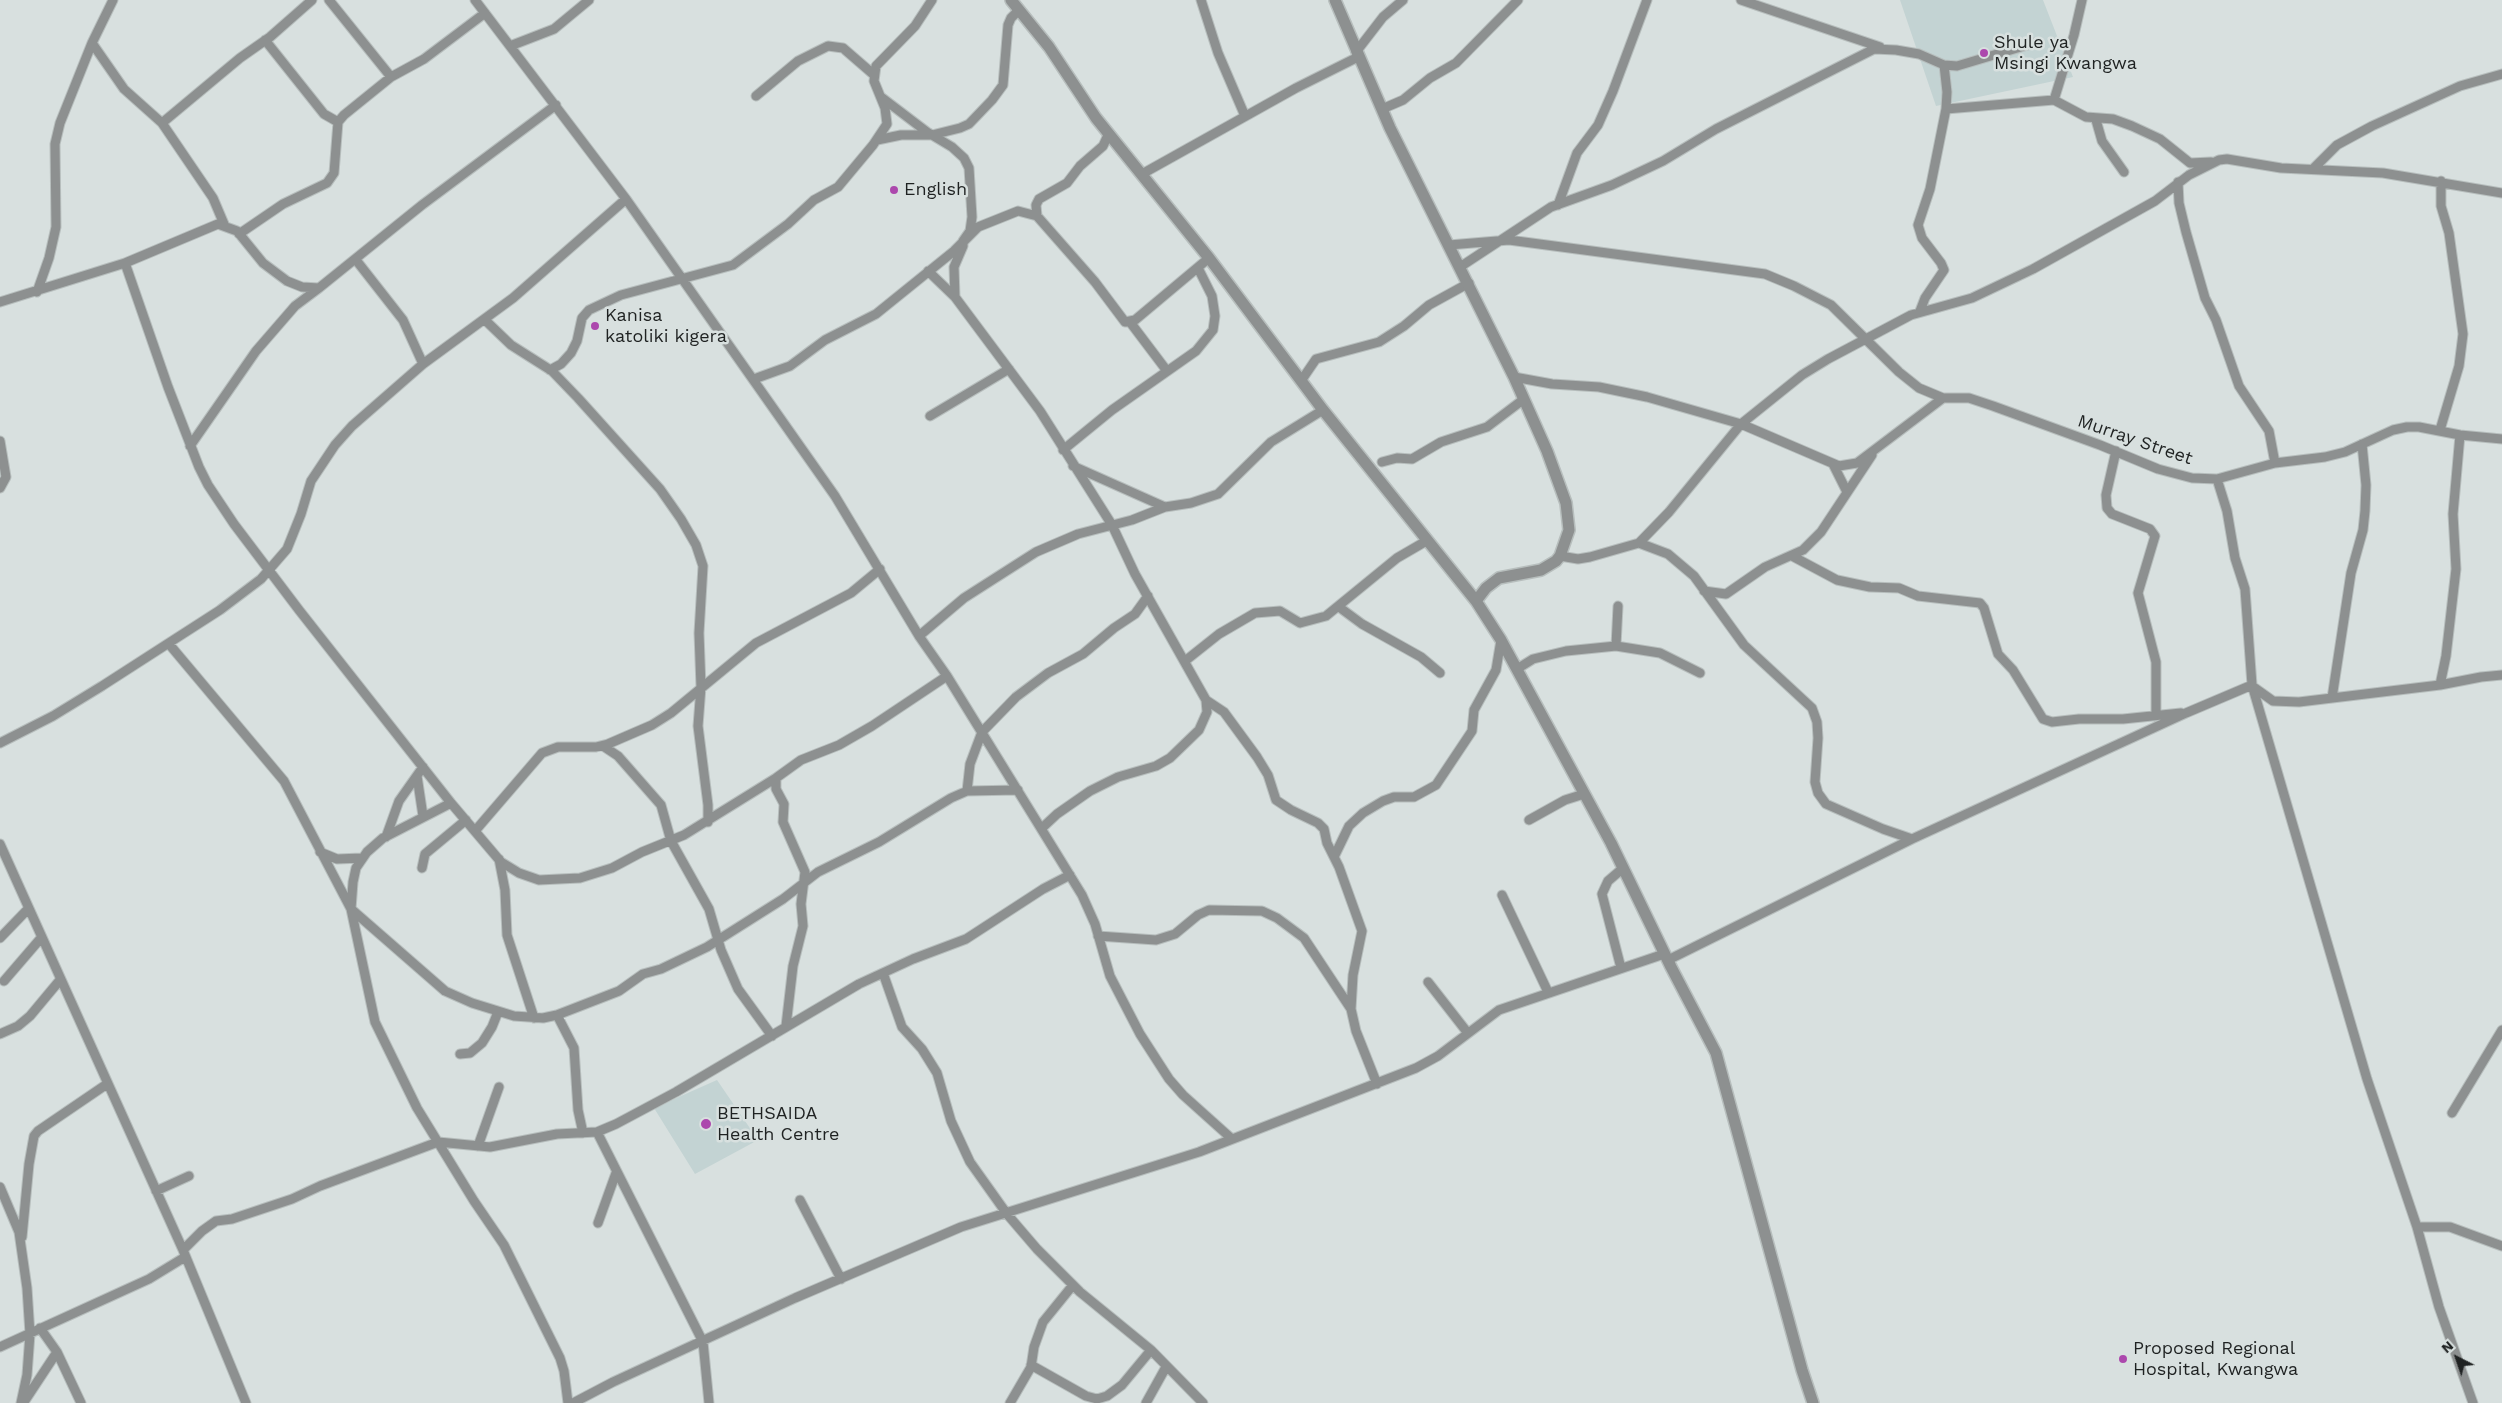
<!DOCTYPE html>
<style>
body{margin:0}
#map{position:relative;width:2502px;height:1403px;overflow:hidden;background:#d8e0df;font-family:"Work Sans",sans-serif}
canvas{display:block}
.north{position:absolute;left:2432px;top:1333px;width:50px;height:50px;-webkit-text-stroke:4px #d8e0df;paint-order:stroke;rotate:319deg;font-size:14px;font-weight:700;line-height:20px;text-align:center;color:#1f2222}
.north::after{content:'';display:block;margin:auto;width:18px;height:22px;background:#1f2222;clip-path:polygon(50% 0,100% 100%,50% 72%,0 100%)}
</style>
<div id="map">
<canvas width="2502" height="1403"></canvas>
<div class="north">N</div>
</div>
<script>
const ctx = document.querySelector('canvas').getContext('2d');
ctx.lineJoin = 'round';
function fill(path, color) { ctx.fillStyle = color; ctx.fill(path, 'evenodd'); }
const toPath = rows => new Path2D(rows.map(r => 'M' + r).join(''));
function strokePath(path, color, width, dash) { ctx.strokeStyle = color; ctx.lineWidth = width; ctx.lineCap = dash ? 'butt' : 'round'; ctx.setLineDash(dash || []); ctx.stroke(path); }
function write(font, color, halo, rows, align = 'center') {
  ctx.font = font + ' "Work Sans",sans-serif'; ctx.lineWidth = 5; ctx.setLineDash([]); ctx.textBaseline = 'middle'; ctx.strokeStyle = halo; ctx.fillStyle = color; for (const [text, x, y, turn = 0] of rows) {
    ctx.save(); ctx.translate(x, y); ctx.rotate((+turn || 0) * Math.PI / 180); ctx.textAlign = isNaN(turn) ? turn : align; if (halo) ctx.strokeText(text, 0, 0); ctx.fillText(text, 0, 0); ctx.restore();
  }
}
fill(toPath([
 [1900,0,2043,0,2073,77,1936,106],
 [717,1080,758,1140,695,1174,654,1108]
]), '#c3d3d3');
const minor = toPath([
 [329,0,391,77],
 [475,0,626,199,835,496,919,636,947,676,1082,895,1095,924,1110,976,1140,1034,1169,1079,1183,1095,1232,1139],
 [1201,0,1218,53,1245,116],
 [1741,0,1880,47],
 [265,40,324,114,338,122],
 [92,43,124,89,162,123,213,198,224,224],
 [510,46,554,29,589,0],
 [1356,52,1383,17,1403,0],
 [756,96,798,61,828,46,843,48,873,74],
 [881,97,927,132,952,147,964,158,969,168,972,217,970,231,963,241,963,246,954,267,955,297],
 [2054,100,2074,35,2082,0],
 [1382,109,1403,100,1430,78,1456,63,1518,0],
 [1946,109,2054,100,2086,117,2113,119,2132,126,2160,139,2190,163,2211,162],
 [2096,120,2102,141,2124,172],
 [162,123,240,58,270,37,312,0],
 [877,140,901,135,932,135,960,128,969,124,992,100,1003,85,1008,25,1011,18,1018,11],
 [2313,169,2337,145,2372,126,2460,86,2502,74],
 [1142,174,1296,88,1358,57],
 [2178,182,2179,203,2186,232,2205,298,2216,320,2239,386,2269,431,2275,463],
 [1558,205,1577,153,1598,125,1613,91,1647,0],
 [1037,216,1036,205,1039,199,1067,183,1080,166,1103,146,1109,133],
 [239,234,283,204,327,183,334,173,338,122,344,115,391,77,424,59,485,13],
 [1449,245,1509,240,1765,274,1794,286,1831,305,1899,372,1919,388,1943,398,1969,398,1993,406,2100,445,2158,469,2192,478,2217,479,2275,463,2325,457,2345,452,2393,430,2407,427,2419,427,2460,435,2502,439],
 [356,260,403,320,423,364],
 [125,263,168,387,199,467,208,485,234,524,299,610,451,803,501,862,519,873,539,880,580,878,612,868,642,852,684,835,776,778,801,760,839,745,872,726,947,676],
 [1460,267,1551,207,1612,185,1663,161,1716,129,1874,49,1896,50,1919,54,1944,65,1957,66,2034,43],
 [928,271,955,297,1040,411,1112,525,1135,574,1206,700,1207,712,1199,730,1170,758,1156,766,1118,777,1090,791,1057,814,1042,828],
 [37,292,49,258,56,227,55,144,60,123,92,43,113,0],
 [0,302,125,263,218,224,237,231,263,263,287,281,302,287,319,288,422,205,556,105],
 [1920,311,1925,298,1944,270,1941,263,1922,238,1918,225,1930,189,1946,109,1947,92,1944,65],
 [485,320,511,345,552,371,578,398,660,489,681,519,696,545,703,566,699,633,701,687,698,726,708,805,708,822],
 [1130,322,1167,371],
 [550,370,561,364,571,353,577,341,582,318,589,310,621,295,733,265,788,224,814,200,838,187,873,145,887,124,885,108,874,81,876,66,915,26,932,0],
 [1514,377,1552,384,1599,387,1647,397,1741,424,1839,466,1857,463,1943,398],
 [754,379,790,366,825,340,876,314,954,251,978,227,1018,211,1037,216,1095,282,1125,322,1135,320,1209,258],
 [1301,381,1316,359,1379,342,1404,326,1429,305,1469,283],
 [930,416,1009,369],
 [2440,430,2459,366,2463,334,2449,233,2441,206,2441,181],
 [0,441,6,477,0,488],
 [190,446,256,351,295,306,319,288],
 [1063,450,1112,410,1196,351,1213,330,1215,316,1212,296,1198,268],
 [2116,451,2106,495,2107,508,2112,514,2150,529,2155,536,2138,593,2156,662,2156,715],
 [1382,462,1397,458,1412,459,1441,442,1487,427,1524,399],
 [1833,464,1847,492],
 [1073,466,1165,507],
 [2217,479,2227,511,2235,558,2245,589,2252,685,2367,1079,2417,1227,2439,1307,2473,1403],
 [1639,543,1668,554,1694,576,1744,645,1812,708,1817,722,1818,738,1815,782,1818,793,1826,804,1883,829,1912,839],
 [1560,556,1578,559,1590,557,1639,543,1669,512,1741,424,1802,375,1828,359,1911,315,1972,298,2033,269,2155,201,2189,175,2219,160,2227,159,2281,168,2383,173,2502,193],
 [1792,556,1837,580,1870,587,1899,588,1918,596,1980,603,1984,608,1998,654,2013,670,2043,719,2052,722,2079,719,2123,719,2181,713],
 [1704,591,1726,594,1765,567,1803,550,1821,532,1872,455],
 [1339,607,1362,624,1421,657,1440,673],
 [919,636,964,598,1036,552,1078,534,1132,520,1165,507,1191,503,1218,494,1271,442,1323,410],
 [169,644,284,781,351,909,445,991,472,1003,514,1016,543,1018,557,1015,619,991,643,974,661,969,707,947,783,899,818,872,879,842,951,798,967,791,1018,790],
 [1616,646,1618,606],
 [1185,661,1219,634,1255,613,1280,611,1300,623,1326,616,1397,558,1428,540],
 [1517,669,1533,659,1566,651,1616,646,1660,653,1700,673],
 [2440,685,2446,656,2456,569,2453,514,2460,435],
 [2252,686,2273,701,2299,702,2440,685,2481,677,2502,675],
 [2332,698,2351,573,2363,530,2365,511,2366,485,2362,444],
 [1206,700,1224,712,1257,757,1268,775,1276,800,1291,810,1318,823,1324,829,1327,843,1339,867,1362,931,1353,975,1351,1009,1356,1031,1377,1084],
 [0,743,53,716,102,686,220,610,261,579,287,549,301,514,311,481,335,445,352,426,423,364,513,298,626,199],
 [603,746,618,756,661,805,671,841,709,909,721,950,738,989,772,1036],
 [417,776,423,816],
 [776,778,776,789,784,804,783,822,805,872,801,904,803,926,793,966,786,1026],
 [967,791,970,764,982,732,1016,697,1048,673,1083,654,1114,628,1135,614,1148,596],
 [451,803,383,838,367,852,356,868,353,882,351,909,375,1022,417,1108,474,1201,504,1245,560,1358,564,1371,568,1403],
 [1529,820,1565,800,1584,794],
 [475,831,542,753,558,747,596,747,608,744,652,725,671,713,756,643,851,593,880,569],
 [386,837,399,801,423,767],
 [0,844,183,1250,246,1403],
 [320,852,337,859,362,858],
 [1334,857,1349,826,1363,813,1383,801,1394,797,1414,797,1436,785,1472,731,1474,710,1496,670,1501,640],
 [499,859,505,890,507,935,534,1018],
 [422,868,425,854,466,820],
 [1502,895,1548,992],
 [1098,936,1156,940,1175,934,1198,915,1209,910,1262,911,1277,918,1304,938,1351,1009],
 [0,938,28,909],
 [1668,960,1912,839,2186,713,2252,685],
 [1621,968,1602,894,1608,881,1622,869],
 [883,973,902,1027,922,1049,937,1073,951,1121,970,1162,1007,1214,1037,1249,1080,1292,1151,1350,1203,1403],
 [4,981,41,938],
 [1428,982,1467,1032],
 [557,1015,574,1048,578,1110,583,1133],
 [0,1034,18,1026,30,1016,60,980],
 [460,1054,470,1053,482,1043,492,1027,498,1012],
 [2452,1113,2502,1030],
 [597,1132,703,1342,709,1403],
 [478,1146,499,1087],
 [0,1187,19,1232,27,1288,30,1334,27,1375,21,1403],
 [156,1191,189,1176],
 [800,1200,841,1279],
 [598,1223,616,1173],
 [2417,1227,2450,1227,2502,1246],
 [22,1237,29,1164,34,1136,38,1131,107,1084],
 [183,1250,202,1231,216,1221,232,1219,292,1199,320,1186,438,1142,490,1147,557,1134,597,1132,616,1124,676,1092,859,984,913,959,966,939,1043,889,1070,875],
 [40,1328,57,1352,81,1403],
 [0,1347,149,1279,185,1257],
 [1031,1365,1086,1396,1097,1399,1107,1396,1122,1385,1151,1350],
 [24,1402,57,1352],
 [573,1403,613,1382,795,1298,961,1227,1199,1152,1416,1068,1438,1056,1499,1010,1664,954],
 [1010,1403,1031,1367,1034,1347,1043,1322,1073,1285],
 [1146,1403,1166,1367]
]);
const tertiary = toPath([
 [1011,0,1049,47,1096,118,1209,258,1323,410,1476,601,1501,640,1611,843,1671,967,1716,1053,1802,1370,1813,1403],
 [1335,0,1390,128,1514,377,1547,451,1566,503,1569,530,1560,556,1556,561,1541,570,1499,578,1486,588,1476,601]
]);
strokePath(minor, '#b7bebd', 11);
strokePath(tertiary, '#b7bebd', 14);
strokePath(minor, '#8d9090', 9);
strokePath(tertiary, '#8d9090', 11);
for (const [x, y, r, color] of [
 [1984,53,5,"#ac48ad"],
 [894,190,5,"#ac48ad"],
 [595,326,5,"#ac48ad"],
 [706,1124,6,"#ac48ad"],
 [2123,1359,5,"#ac48ad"]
]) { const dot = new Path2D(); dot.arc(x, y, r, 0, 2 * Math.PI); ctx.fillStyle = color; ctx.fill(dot); strokePath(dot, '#d8e0df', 2); }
write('18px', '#1f2222', '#d8e0df', [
 ["Shule ya",1994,43],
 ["Msingi Kwangwa",1994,64],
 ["English",904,190],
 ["Kanisa",605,316],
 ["katoliki kigera",605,337],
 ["BETHSAIDA",717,1114],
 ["Health Centre",717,1135],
 ["Proposed Regional",2133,1349],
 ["Hospital, Kwangwa",2133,1370]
], 'left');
write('18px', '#1f2222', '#d8e0df', [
 ["Murray Street",2135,440,19]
]);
</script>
